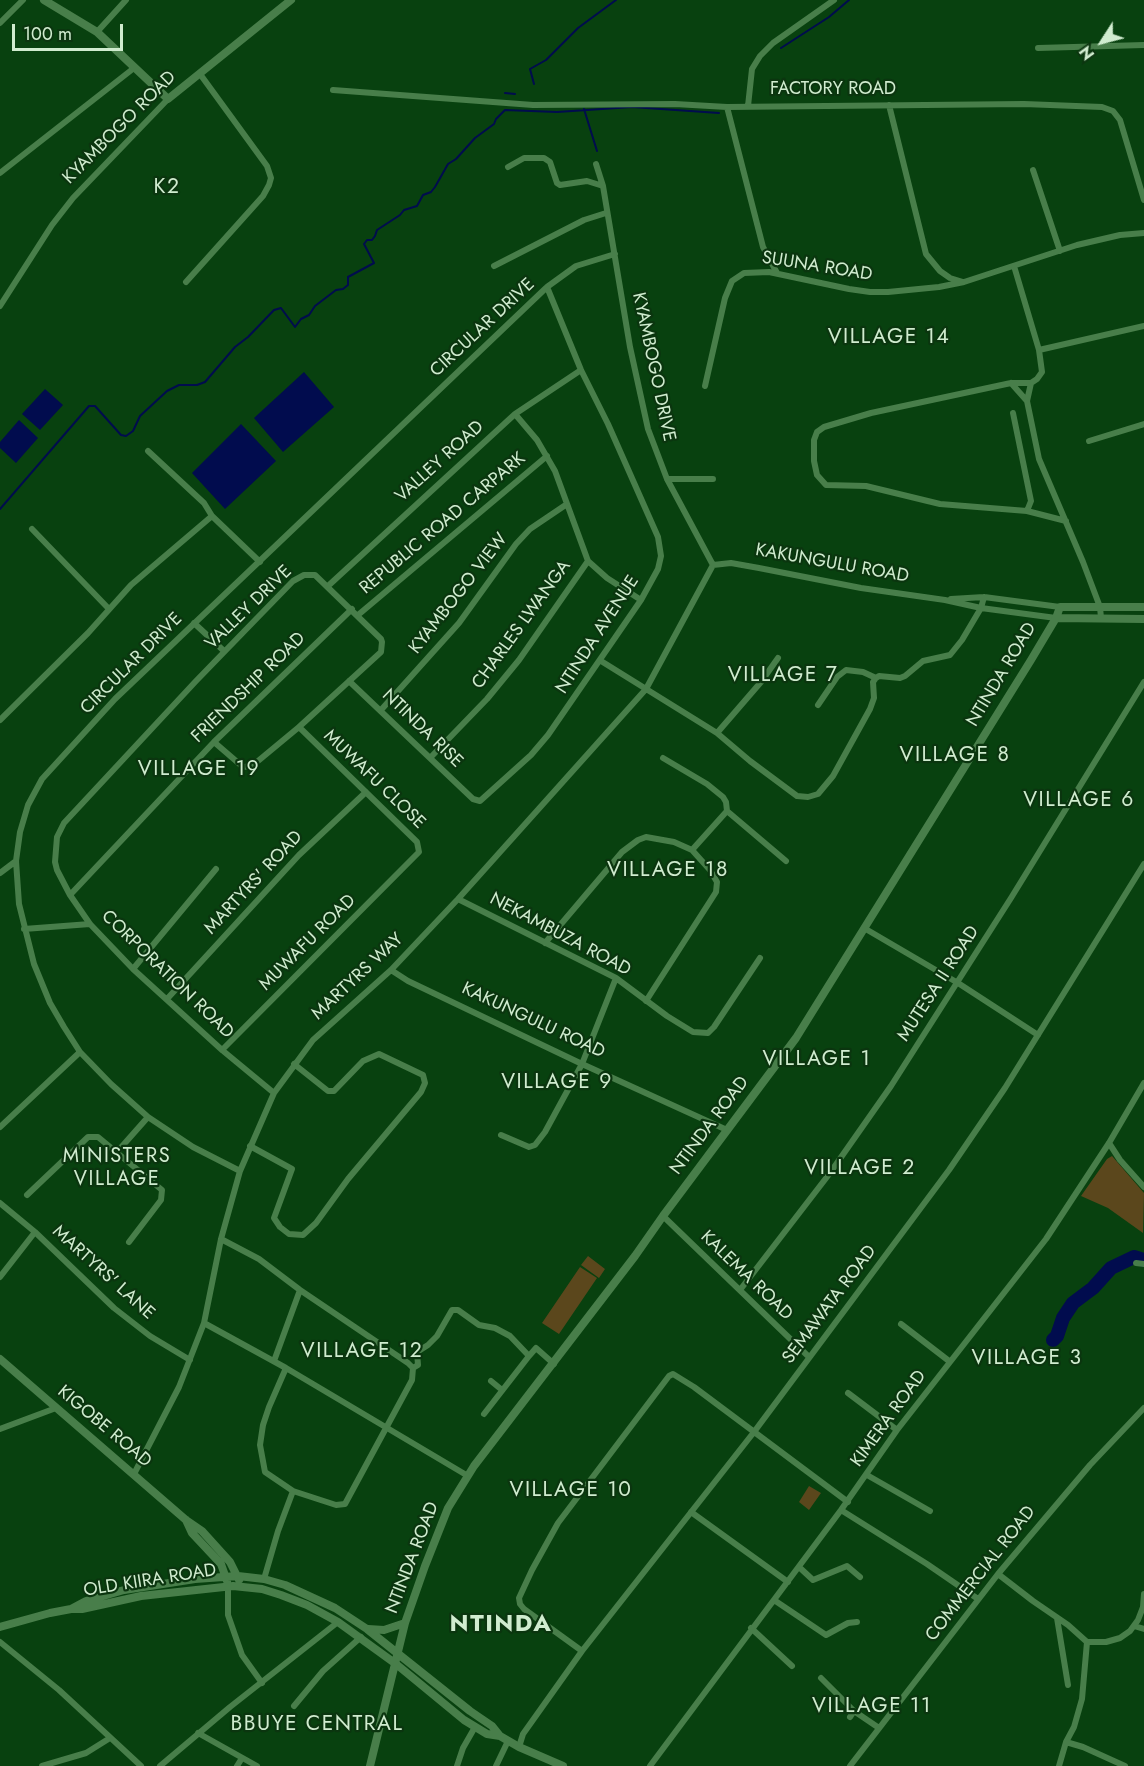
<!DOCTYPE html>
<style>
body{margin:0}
#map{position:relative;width:1144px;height:1766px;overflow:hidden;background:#08410f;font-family:Jost,sans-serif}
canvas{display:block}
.north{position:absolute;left:1072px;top:12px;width:60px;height:60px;-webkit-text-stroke:4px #0b350f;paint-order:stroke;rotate:234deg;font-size:16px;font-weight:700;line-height:24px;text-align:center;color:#d0eccf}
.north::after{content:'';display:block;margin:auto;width:21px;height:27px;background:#d0eccf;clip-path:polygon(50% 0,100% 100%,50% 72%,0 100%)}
.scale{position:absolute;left:12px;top:24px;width:111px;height:27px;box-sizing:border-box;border:3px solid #d0eccf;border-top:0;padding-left:8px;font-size:18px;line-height:21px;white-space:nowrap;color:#d0eccf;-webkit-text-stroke:4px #0b350f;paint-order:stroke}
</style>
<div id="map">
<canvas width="1144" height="1766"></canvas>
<div class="north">N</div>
<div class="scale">100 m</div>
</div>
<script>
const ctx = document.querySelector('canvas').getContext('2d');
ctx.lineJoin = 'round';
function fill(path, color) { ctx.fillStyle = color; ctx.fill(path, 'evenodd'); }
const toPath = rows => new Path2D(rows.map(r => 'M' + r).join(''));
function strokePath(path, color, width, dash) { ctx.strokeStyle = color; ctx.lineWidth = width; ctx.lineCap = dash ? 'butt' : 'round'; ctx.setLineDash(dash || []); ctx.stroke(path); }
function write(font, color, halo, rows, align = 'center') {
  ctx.font = font + ' Jost,sans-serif'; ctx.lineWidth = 4.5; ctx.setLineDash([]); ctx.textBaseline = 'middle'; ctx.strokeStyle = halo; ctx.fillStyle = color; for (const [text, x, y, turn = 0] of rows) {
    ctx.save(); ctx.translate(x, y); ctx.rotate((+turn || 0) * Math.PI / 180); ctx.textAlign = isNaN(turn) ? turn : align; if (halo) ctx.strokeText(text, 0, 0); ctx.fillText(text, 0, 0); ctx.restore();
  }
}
fill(toPath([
 [1112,1156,1144,1193,1143,1233,1108,1208,1081,1196,1107,1159],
 [588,1256,605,1269,599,1278,581,1265],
 [580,1267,597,1278,559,1334,542,1323],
 [809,1486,821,1493,809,1510,799,1502]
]), '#5b471c');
fill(toPath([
 [304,372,334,407,283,452,254,418],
 [45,389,63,405,40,430,22,414],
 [19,420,38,438,16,463,0,448,0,442],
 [241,424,276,461,225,509,192,473]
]), '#010c4e');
strokePath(toPath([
 [781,48,829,17,849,0],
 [534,84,530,69,546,60,578,28,616,0],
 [505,93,515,94],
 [584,109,597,151],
 [0,509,89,406,95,406,121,435,126,436,133,431,140,416,167,391,179,385,197,385,205,382,235,347,248,337,274,310,281,308,295,327,301,319,309,315,315,306,336,290,343,289,348,285,348,277,374,263,364,244,367,240,372,240,375,236,377,230,400,215,404,210,417,206,423,195,431,192,435,187,448,164,456,159,475,138,494,124,496,119,505,110,557,112,632,107,719,113]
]), '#010c4e', 2);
strokePath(toPath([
 [1053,1340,1057,1336,1063,1318,1073,1303,1093,1288,1111,1268,1134,1257,1144,1260]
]), '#010c4e', 14);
strokePath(toPath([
 [0,23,23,0],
 [97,32,126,0],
 [1038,48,1144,45],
 [333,90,533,105,675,104,727,107],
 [889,105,926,254,940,271,950,278,963,282],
 [748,106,752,69,760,56,773,43,834,0],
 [596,164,603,186,630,347,648,429,667,479,713,565],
 [508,167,524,158,544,158,550,162,557,183,560,185,587,181,603,186],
 [1033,170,1060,251],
 [0,173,134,68],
 [494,266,584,220,606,213],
 [1014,266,1039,350,1042,372,1037,379,1031,383,1011,383,871,413,824,427,817,432,814,440,814,461,817,475,826,485,866,486,940,504,1027,511,1066,521],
 [777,273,763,247,727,107,1024,104,1102,107,1113,111,1120,120,1144,200],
 [186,282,263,196,269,185,271,178,267,166,200,74],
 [0,306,52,225,73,198,168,99],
 [1039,350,1144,326],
 [1011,383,1027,401,1039,459,1083,562,1100,607,1101,618],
 [705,386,725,298,732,281,744,273,769,272,849,289,870,292,888,292,939,287,964,282,1077,245,1120,235,1144,233],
 [1027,401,1031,383],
 [1013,413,1031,501,1027,511],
 [515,414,537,440,555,471,588,561,607,578,641,600],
 [1089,441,1144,424],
 [148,451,204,503,212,516],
 [667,479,713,479],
 [32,529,109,609],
 [713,565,731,563,759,568,861,588,945,600,981,608,1056,618],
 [328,586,515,414,581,370],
 [951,599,984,597,1060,607],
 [358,615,547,456],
 [194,623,224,651],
 [601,661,717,733,750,761,797,796,808,797,818,794,833,776,870,709,874,698,873,682,876,678,879,676,900,678,905,676,923,661,950,655,962,640,981,608,984,597],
 [349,681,473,799,480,801,531,755,548,735,641,600,658,569,661,556,658,537,608,424,581,370,547,287],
 [818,705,837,677,846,670,863,672,876,678],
 [381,710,459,623,516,544,530,529,567,504],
 [0,720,88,633,131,585,212,516,260,562],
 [717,733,761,682,778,658],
 [214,742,243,767,252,766,299,727,381,652,382,642,381,639,315,575,304,575,293,581,196,681,64,823,57,837,55,862,57,870,70,895,90,924,133,969,222,1050,274,1093],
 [430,758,487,699,519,660,588,561],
 [663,758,707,784,723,797,726,802,727,811,692,850],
 [727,811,786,861],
 [0,873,16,861],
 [70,895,214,742,352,609],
 [458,899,616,978,667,1016,693,1032,708,1033,714,1027,760,958],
 [864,928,958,983,1038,1035],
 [24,929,90,924],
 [545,943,622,852,638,840,646,837,674,842,692,850,710,870,717,882,716,892,646,1001],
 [133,969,216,869],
 [391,970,408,981,582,1064,727,1130],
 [167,999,299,855,366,792],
 [222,1050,419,852,417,842,299,727],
 [0,1127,80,1052],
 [501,1135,529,1147,535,1145,545,1132,582,1064,616,978],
 [1109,1143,1120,1160,1144,1187],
 [250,1146,292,1169,274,1218,280,1227,289,1234,303,1235,316,1223,348,1179,421,1092,425,1083,423,1075,379,1054,363,1061,334,1091,328,1091,294,1064],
 [117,1152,148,1117],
 [240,1171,193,1147,148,1117,111,1084,80,1052,64,1027,50,1003,34,964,19,904,16,861,20,832,28,805,42,779,115,699,547,287,576,266,615,254],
 [27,1195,88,1137,98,1137,162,1190,161,1200,129,1242],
 [0,1203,35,1232,114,1308,150,1336,190,1360],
 [663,1216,809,1357],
 [221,1239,259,1259,300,1290,408,1363,413,1368,412,1380,345,1504,336,1505,293,1491,265,1472,260,1445,263,1425,269,1407,286,1368],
 [1136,1263,1144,1264],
 [0,1277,35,1232],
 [740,1290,830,1173,891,1086,1011,898,1144,682],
 [204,1323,286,1368,468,1476],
 [901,1324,949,1361],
 [274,1361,300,1290],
 [413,1368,418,1365,417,1352,428,1345,437,1336,452,1310,458,1310,479,1325,495,1328,510,1336,529,1356,536,1348,554,1364],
 [491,1381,502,1390],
 [848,1393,897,1430],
 [484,1414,529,1356],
 [0,1429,56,1408],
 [134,1474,179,1387,204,1323,221,1239,240,1171,274,1093,313,1040,391,970,458,899,646,689,713,565],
 [867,1475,930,1511],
 [841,1510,927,1564,978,1599],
 [691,1512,788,1582],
 [799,1567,813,1580,847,1566,860,1577],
 [998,1574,1033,1601,1068,1625,1087,1642,1082,1699,1074,1727,1066,1742,1059,1766],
 [264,1579,278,1531,293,1491],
 [228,1586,228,1615,242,1655,262,1683],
 [774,1600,826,1635,848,1623,857,1622],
 [1057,1618,1068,1685],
 [1134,1626,1144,1629],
 [751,1628,792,1666],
 [0,1642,59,1690,141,1766],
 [1087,1642,1106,1642,1120,1638,1130,1631,1138,1620,1143,1607,1144,1594],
 [582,1651,524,1609,520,1604,519,1598,532,1570,558,1523,669,1376,673,1374,694,1387,848,1502],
 [821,1678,854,1711],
 [294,1706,323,1671,361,1637],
 [850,1717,854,1711,879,1728],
 [198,1733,257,1766],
 [1066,1742,1083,1747,1125,1766],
 [519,1747,523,1734,582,1651,754,1432,949,1170,1005,1088,1144,864],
 [42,1766,86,1753,110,1738],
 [160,1766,230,1707,338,1622],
 [237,1766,242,1758],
 [457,1766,463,1748,475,1727],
 [496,1766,508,1741],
 [650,1766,841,1510,897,1430,1046,1239,1109,1143,1144,1083],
 [850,1766,998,1574,1090,1465,1144,1408]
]), '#487e4a', 6);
strokePath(toPath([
 [44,0,97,32,168,99,291,0],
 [1056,618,1144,619],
 [0,1359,186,1520,202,1531,230,1562,239,1580],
 [186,1520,192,1533,221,1564,227,1581],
 [71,1609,86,1601,124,1590,195,1579,238,1576,264,1579,285,1585,335,1608,367,1629,470,1711,492,1726,500,1736,519,1747,563,1766],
 [0,1627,50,1613,71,1609,82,1609,141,1596,233,1586,262,1589,281,1595,307,1605,338,1622,396,1664,464,1720,487,1734,500,1736],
 [368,1629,384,1630,405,1623],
 [370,1766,405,1623,425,1566,448,1508,474,1466,635,1256,663,1216,796,1038,1031,660,1056,618,1060,607,1144,607]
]), '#487e4a', 8);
write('18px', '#d0eccf', '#0b350f', [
 ["FACTORY ROAD",833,90],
 ["KYAMBOGO ROAD",120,128,-45],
 ["SUUNA ROAD",817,267,9],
 ["CIRCULAR DRIVE",483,328,-43],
 ["KYAMBOGO DRIVE",653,367,78],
 ["VALLEY ROAD",440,462,-42],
 ["REPUBLIC ROAD CARPARK",443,524,-40],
 ["KAKUNGULU ROAD",832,564,10],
 ["KYAMBOGO VIEW",459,594,-52],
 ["VALLEY DRIVE",249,608,-44],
 ["CHARLES LWANGA",522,625,-54],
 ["NTINDA AVENUE",598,635,-57],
 ["CIRCULAR DRIVE",132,664,-45],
 ["NTINDA ROAD",1002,675,-59],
 ["FRIENDSHIP ROAD",249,688,-44],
 ["NTINDA RISE",422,729,44],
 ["MUWAFU CLOSE",374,780,44],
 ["MARTYRS' ROAD",254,883,-47],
 ["NEKAMBUZA ROAD",560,935,28],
 ["MUWAFU ROAD",308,943,-45],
 ["CORPORATION ROAD",167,975,44],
 ["MARTYRS WAY",358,977,-43],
 ["MUTESA II ROAD",939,984,-57],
 ["KAKUNGULU ROAD",533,1021,25],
 ["NTINDA ROAD",710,1126,-53],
 ["MARTYRS' LANE",103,1273,42],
 ["KALEMA ROAD",746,1276,44],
 ["SEMAWATA ROAD",830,1305,-53],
 ["KIMERA ROAD",889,1419,-54],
 ["KIGOBE ROAD",104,1427,40],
 ["NTINDA ROAD",413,1558,-69],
 ["COMMERCIAL ROAD",981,1574,-52],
 ["OLD KIIRA ROAD",150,1581,-9]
]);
ctx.letterSpacing = '1.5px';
write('20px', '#d0eccf', '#0b350f', [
 ["MINISTERS",117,1157],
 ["VILLAGE",117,1180]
]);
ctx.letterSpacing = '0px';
ctx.letterSpacing = '1.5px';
write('21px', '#d0eccf', '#0b350f', [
 ["K2",167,188],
 ["VILLAGE 14",889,338],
 ["VILLAGE 7",783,676],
 ["VILLAGE 8",955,756],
 ["VILLAGE 19",199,770],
 ["VILLAGE 6",1079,801],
 ["VILLAGE 18",668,871],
 ["VILLAGE 1",817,1060],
 ["VILLAGE 9",557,1083],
 ["VILLAGE 2",860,1169],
 ["VILLAGE 12",362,1352],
 ["VILLAGE 3",1027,1359],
 ["VILLAGE 10",571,1491],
 ["VILLAGE 11",872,1707],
 ["BBUYE CENTRAL",317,1725]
]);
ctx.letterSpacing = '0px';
ctx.letterSpacing = '1.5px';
write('bold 24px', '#d0eccf', '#0b350f', [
 ["NTINDA",501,1625]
]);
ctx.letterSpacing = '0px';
</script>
